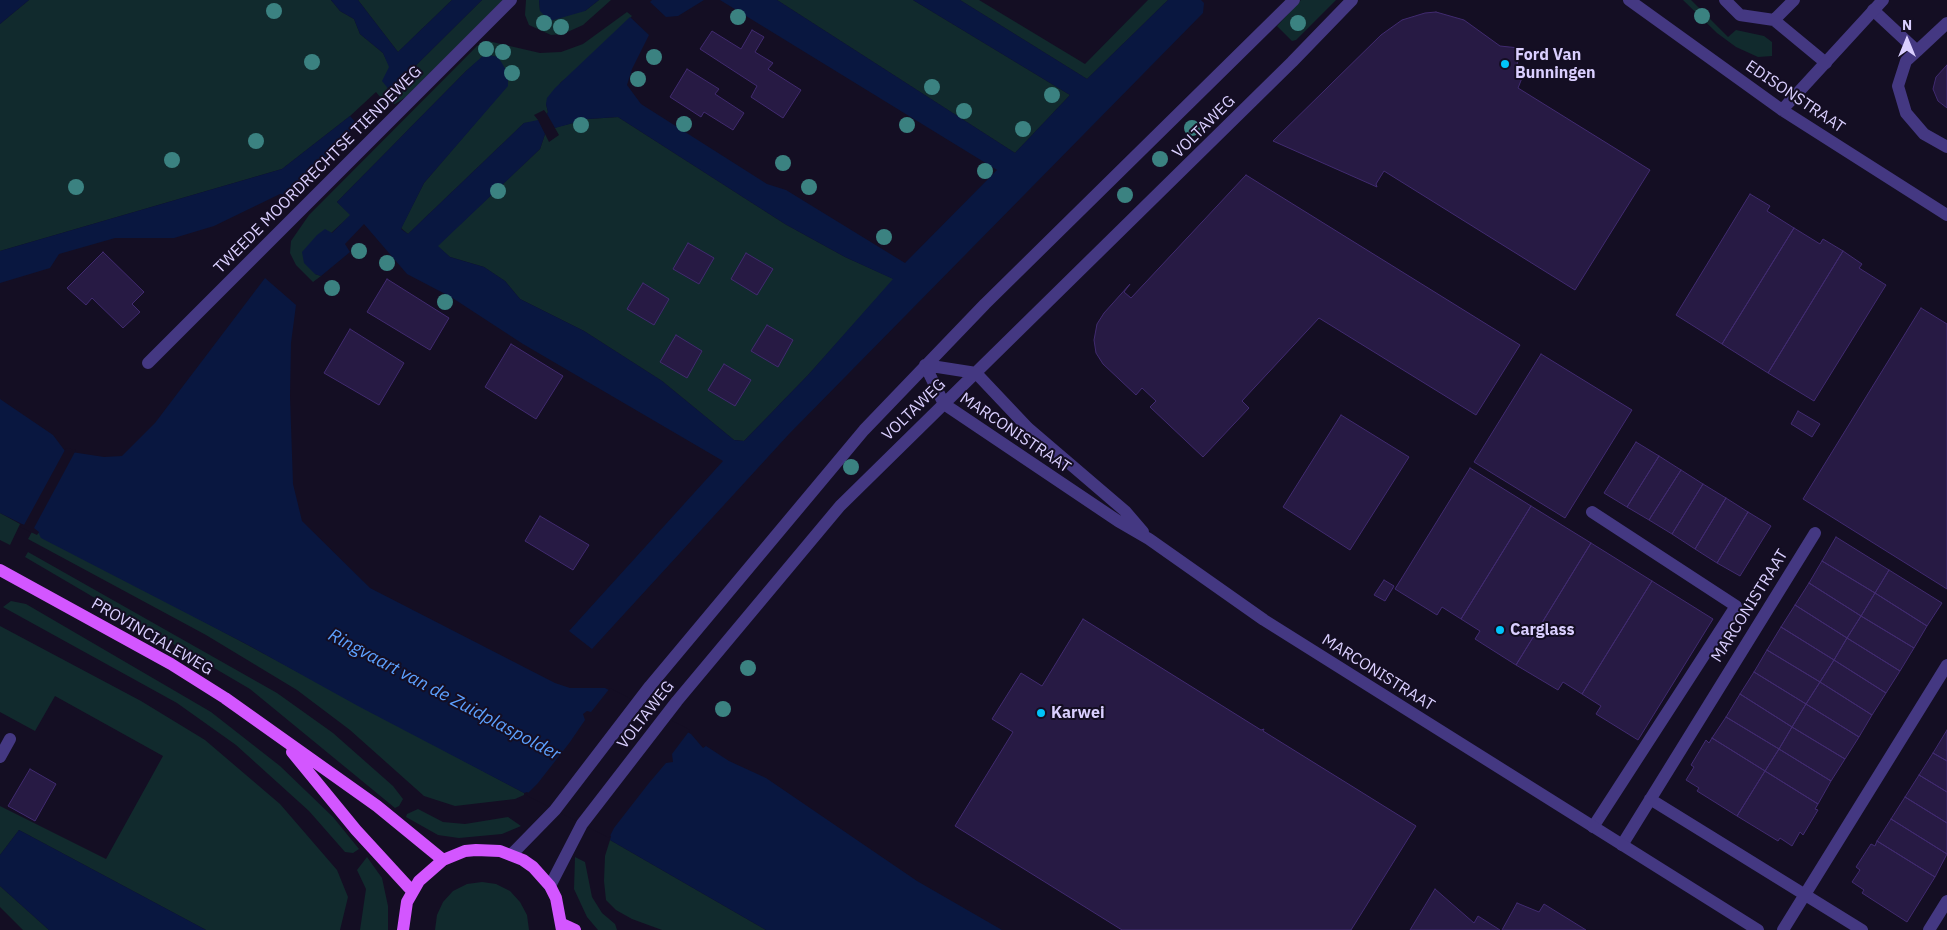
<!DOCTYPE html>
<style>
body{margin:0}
#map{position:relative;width:1947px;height:930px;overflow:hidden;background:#140e23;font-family:"IBM Plex Sans",sans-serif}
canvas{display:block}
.north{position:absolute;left:1882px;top:15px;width:50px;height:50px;-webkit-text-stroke:4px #140e23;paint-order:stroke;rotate:0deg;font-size:14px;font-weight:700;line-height:20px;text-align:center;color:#dacfff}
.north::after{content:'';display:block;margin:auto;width:18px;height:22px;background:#dacfff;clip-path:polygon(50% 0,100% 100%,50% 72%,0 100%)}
</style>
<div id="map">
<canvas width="1947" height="930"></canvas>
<div class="north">N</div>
</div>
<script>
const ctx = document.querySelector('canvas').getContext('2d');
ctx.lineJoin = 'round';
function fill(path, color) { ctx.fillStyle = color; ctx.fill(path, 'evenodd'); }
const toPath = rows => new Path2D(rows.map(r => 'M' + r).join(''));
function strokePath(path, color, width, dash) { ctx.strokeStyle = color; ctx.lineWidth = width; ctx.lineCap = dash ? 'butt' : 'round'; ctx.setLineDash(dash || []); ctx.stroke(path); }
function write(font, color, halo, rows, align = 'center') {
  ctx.font = font + ' "IBM Plex Sans",sans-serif'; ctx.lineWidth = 4; ctx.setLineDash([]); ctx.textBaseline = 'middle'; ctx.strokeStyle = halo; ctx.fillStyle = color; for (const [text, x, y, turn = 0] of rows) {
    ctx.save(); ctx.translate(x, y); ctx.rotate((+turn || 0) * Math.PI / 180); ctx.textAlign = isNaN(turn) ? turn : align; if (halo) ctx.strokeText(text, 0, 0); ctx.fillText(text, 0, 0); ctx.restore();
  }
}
fill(toPath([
 [29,0,331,0,340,11,354,19,360,34,383,53,390,67,390,91,482,0,503,0,406,97,395,104,385,103,376,92,350,116,282,169,0,251,0,24],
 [358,0,452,0,398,52],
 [526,0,539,0,540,11,585,11,599,0,611,0,583,25,563,34,551,35,529,25,525,15],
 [777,0,913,0,1070,95,1015,153],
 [960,0,979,0,1085,64,1148,0,1168,0,1087,79],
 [1301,0,1336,0,1296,40,1292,41,1277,26],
 [1683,0,1691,0,1728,37,1736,30,1764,36,1772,42,1772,56,1758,57,1736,47,1717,33],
 [627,12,632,16,575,72,561,82,546,104,548,112,547,114,544,110,534,115,538,120,536,122,524,123,408,234,401,228,424,183,507,86,485,55,466,71,337,202,351,215,331,233,315,274,321,276,313,282,296,265,290,253,291,241,309,215,477,46,488,41,540,53,561,52,583,44],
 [618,117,785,224,845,257,894,279,809,374,744,441,734,440,662,381,584,331,520,299,505,281,484,267,450,257,437,246,540,149,545,134,549,142,559,135,555,128,557,127,588,119],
 [0,513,20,524,10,545,0,540],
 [33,530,524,793,524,795,515,799,455,806,424,796,350,730,297,690,206,635,28,539],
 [28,552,277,693,333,733,393,786,403,799,399,806,395,808,250,689,25,557],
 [11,601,26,604,211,712,280,766,333,817,359,849,353,853,345,852,309,811,236,745,177,703,3,607],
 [0,626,141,701,205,740,280,804,337,870,348,897,340,930,206,930,19,830,0,855,0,806,106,859,163,756,55,696,35,731,0,712],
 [418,809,443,822,465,824,508,817,521,826,502,834,459,838,438,835,406,817,407,814],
 [610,840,766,930,662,930,632,919,616,910,606,900,604,881,605,856],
 [367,857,382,878,388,906,388,930,360,930,366,889,357,870],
 [575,857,585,862,592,897,602,913,615,924,617,930,598,930,587,917,574,889],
 [482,882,496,884,510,891,520,902,527,915,529,930,435,930,437,915,443,902,453,891,467,884],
 [0,886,49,930,23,930,0,907]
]), '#112a2d');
fill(toPath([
 [0,0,29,0,0,24],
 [331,0,358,0,398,52,452,0,482,0,390,91,382,81,389,67,383,53,360,34,354,19,340,11],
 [539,0,599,0,585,11,550,21,540,11],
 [652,0,704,0,678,16,666,17,650,2],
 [720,0,777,0,1015,153,1070,95,913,0,960,0,1087,79,1168,0,1201,0,1204,3,1203,13,789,434,592,649,569,631,723,461,523,344,451,297,407,274,364,224,345,244,350,252,321,276,315,274,304,263,302,252,317,235,325,229,332,233,350,215,337,202,466,71,485,54,498,57,508,73,508,86,424,183,401,229,408,234,524,123,538,120,545,134,540,149,438,246,450,257,484,267,505,281,520,299,584,331,662,381,734,440,744,441,809,374,893,279,845,257,785,224,618,117,588,119,555,128,547,114,548,112,546,104,547,98,555,88,630,17,649,35,632,69,627,85,641,104,767,184,786,190,905,263,997,170],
 [350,116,357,124,290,195,280,194,214,226,174,238,115,238,59,254,50,268,0,283,0,251,282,169],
 [265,278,296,305,291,343,290,396,293,484,302,521,370,588,555,683,570,688,605,688,691,734,703,748,706,746,729,761,766,778,917,881,1002,930,766,930,610,840,611,836,527,792,524,793,358,706,248,645,41,538,38,532,0,513,0,399,53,435,65,451,104,457,122,456,155,423],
 [19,830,206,930,49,930,0,886,0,855]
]), '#091740');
fill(toPath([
 [66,448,76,450,34,528,39,532,37,535,20,527,22,524,24,525],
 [610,688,690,730,672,754,673,762,666,763,649,783,614,828,609,838,526,795,538,783,570,742,585,720,583,714,587,711,591,712]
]), '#140e23');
const building = toPath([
 [1436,12,1464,20,1500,46,1519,48,1517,66,1547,71,1531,69,1530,74,1524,73,1518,88,1650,170,1575,290,1384,171,1376,184,1377,187,1273,141,1381,35,1402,20,1425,13,1436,12],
 [752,30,764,37,755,52,773,63,768,69,801,90,783,118,751,97,757,86,700,49,712,31,741,49,752,30],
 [1947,65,1947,108,1938,101,1933,89,1936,77,1947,65],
 [687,69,719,89,715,94,744,113,733,130,704,112,701,117,670,97,687,69],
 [1246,175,1520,345,1476,415,1319,318,1242,401,1249,408,1203,457,1150,407,1156,401,1142,388,1136,395,1103,364,1096,353,1094,340,1097,324,1104,313,1130,284,1124,292,1131,298,1246,175],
 [1750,194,1770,206,1767,211,1794,228,1722,344,1676,315,1750,194],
 [1794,228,1820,244,1823,239,1843,251,1768,373,1722,344,1794,228],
 [688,243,714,258,699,284,673,269,688,243],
 [1843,251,1862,264,1859,268,1886,285,1814,401,1768,373,1843,251],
 [103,252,144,292,132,304,140,312,123,328,92,298,86,305,67,288,103,252],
 [746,253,773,269,757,295,731,279,746,253],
 [387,279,449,318,430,350,367,312,387,279],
 [643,283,669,299,654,325,627,309,643,283],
 [1921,308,1947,324,1947,589,1803,499,1921,308],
 [767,325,793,340,778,367,751,351,767,325],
 [350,329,404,363,379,405,324,373,350,329],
 [676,335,702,351,687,378,660,362,676,335],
 [511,344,563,376,536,419,485,387,511,344],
 [1541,354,1632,410,1565,518,1474,462,1541,354],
 [724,364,751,380,735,406,708,390,724,364],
 [1798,411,1820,424,1812,437,1791,424,1798,411],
 [1341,415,1409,457,1350,550,1283,507,1341,415],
 [1636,442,1659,456,1627,507,1604,493,1636,442],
 [1659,456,1681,470,1649,520,1627,507,1659,456],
 [1470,468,1531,506,1461,619,1442,607,1437,615,1395,589,1470,468],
 [1681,470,1703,484,1672,534,1649,520,1681,470],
 [1703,484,1726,498,1695,549,1672,534,1703,484],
 [1726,498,1748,512,1717,563,1695,549,1726,498],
 [1531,506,1591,543,1516,665,1475,639,1480,631,1461,619,1531,506],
 [1748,512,1771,526,1740,576,1717,563,1748,512],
 [540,516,589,545,573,570,525,541,540,516],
 [1836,537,1889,570,1875,593,1822,561,1836,537],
 [1591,543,1652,581,1582,694,1563,682,1558,690,1516,665,1591,543],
 [1822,561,1875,593,1861,616,1809,583,1822,561],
 [1889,570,1942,603,1927,626,1875,593,1889,570],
 [1384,580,1394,586,1385,601,1374,595,1384,580],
 [1652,581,1713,619,1638,740,1596,714,1601,706,1582,694,1652,581],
 [1809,583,1861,616,1847,638,1795,605,1809,583],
 [1875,593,1927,626,1914,648,1861,616,1875,593],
 [1795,605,1847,638,1834,660,1781,627,1795,605],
 [1861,616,1914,648,1900,671,1847,638,1861,616],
 [1083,619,1261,730,1264,729,1263,731,1416,826,1351,930,1122,930,955,826,1013,732,992,719,1021,673,1042,686,1083,619],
 [1781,627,1834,660,1820,682,1767,650,1781,627],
 [1847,638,1900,671,1886,693,1834,660,1847,638],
 [1767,650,1820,682,1806,704,1754,672,1767,650],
 [1834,660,1886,693,1872,715,1820,682,1834,660],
 [1754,672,1806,704,1792,727,1740,694,1754,672],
 [1820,682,1872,715,1859,737,1806,704,1820,682],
 [1740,694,1792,727,1779,749,1726,717,1740,694],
 [1806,704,1859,737,1845,759,1792,727,1806,704],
 [1726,717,1779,749,1765,771,1712,738,1726,717],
 [1792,727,1845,759,1831,781,1779,749,1792,727],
 [1947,730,1947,761,1933,753,1947,730],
 [1712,738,1765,771,1737,816,1697,791,1699,788,1686,780,1694,767,1691,765,1706,740,1709,743,1712,738],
 [1779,749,1831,781,1818,804,1765,771,1779,749],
 [1933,753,1947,761,1947,792,1919,775,1933,753],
 [30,769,56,784,35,821,8,806,30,769],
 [1765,771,1818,804,1815,809,1818,810,1803,835,1800,832,1792,846,1780,838,1778,841,1737,816,1765,771],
 [1919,775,1947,792,1947,823,1905,797,1919,775],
 [1905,797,1947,823,1947,854,1891,819,1905,797],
 [1891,819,1947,854,1935,877,1877,841,1891,819],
 [1877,841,1935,877,1907,922,1862,893,1864,890,1852,882,1860,870,1856,867,1871,844,1875,846,1877,841],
 [1435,889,1474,923,1478,916,1500,930,1410,930,1435,889],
 [1517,903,1539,912,1544,904,1586,930,1502,930,1517,903]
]);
fill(building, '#271a44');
strokePath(building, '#412b70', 1);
strokePath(toPath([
 [1725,0,1740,15,1774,20,1794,0],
 [1873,10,1917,51,1947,23],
 [1774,20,1826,63],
 [1917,51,1906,61,1898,86,1906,113,1924,134,1947,147],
 [1592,512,1736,606,1593,827],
 [0,757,10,739],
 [1650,799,1862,930],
 [1622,845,1815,533],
 [1783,930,1947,665],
 [1929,930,1947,901]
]), '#443882', 12);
strokePath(toPath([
 [1629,0,1782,110,1947,215],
 [1782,110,1883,0],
 [148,363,511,0],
 [925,365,944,404,1118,521,1149,539,1264,620,1758,930],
 [925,365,976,373,1028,428,1125,511,1143,532],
 [511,855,555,810,650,686,864,430,985,304,1294,0],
 [550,886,582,824,677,701,840,506,1292,62,1352,0]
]), '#443882', 12);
strokePath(toPath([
 [0,570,171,664,225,698,377,806,443,860],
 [292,752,356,830,412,891],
 [562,924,575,930],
 [403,930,407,902,419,881,443,860,465,851,476,850,500,851,523,860,533,867,550,886,556,898,562,930]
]), '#d356ff', 12);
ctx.fillStyle = '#3b8281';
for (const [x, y] of [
 [274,11],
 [1702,16],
 [738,17],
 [544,23],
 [1298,23],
 [561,27],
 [486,49],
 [503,52],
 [654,57],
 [312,62],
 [512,73],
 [638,79],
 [932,87],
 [1052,95],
 [964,111],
 [684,124],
 [581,125],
 [907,125],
 [1192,128],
 [1023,129],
 [256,141],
 [1160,159],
 [172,160],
 [783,163],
 [985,171],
 [76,187],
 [809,187],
 [498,191],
 [1125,195],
 [884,237],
 [359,251],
 [387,263],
 [332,288],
 [445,302],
 [851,467],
 [748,668],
 [723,709]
]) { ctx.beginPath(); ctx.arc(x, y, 8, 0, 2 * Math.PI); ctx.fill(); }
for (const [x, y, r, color] of [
 [1505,64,5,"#00c4fa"],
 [1500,630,5,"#00c4fa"],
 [1041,713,5,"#00c4fa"]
]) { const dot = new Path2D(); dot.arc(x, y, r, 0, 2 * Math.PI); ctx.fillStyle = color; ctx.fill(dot); strokePath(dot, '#140e23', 2); }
write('bold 16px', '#dacfff', '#140e23', [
 ["Ford Van",1515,55],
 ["Bunningen",1515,73],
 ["Carglass",1510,630],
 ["Karwei",1051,713]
], 'left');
write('16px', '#dacfff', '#140e23', [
 ["EDISONSTRAAT",1795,97,34],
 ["VOLTAWEG",1204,127,-45],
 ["TWEEDE MOORDRECHTSE TIENDEWEG",318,170,-45],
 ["VOLTAWEG",914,410,-44],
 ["MARCONISTRAAT",1015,433,34],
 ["MARCONISTRAAT",1750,606,-58],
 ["PROVINCIALEWEG",152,637,30],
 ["MARCONISTRAAT",1378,673,32],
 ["VOLTAWEG",646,715,-52]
]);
write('italic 18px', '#5da1ff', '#140e23', [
 ["Ringvaart van de Zuidplaspolder",444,695,28]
]);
</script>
